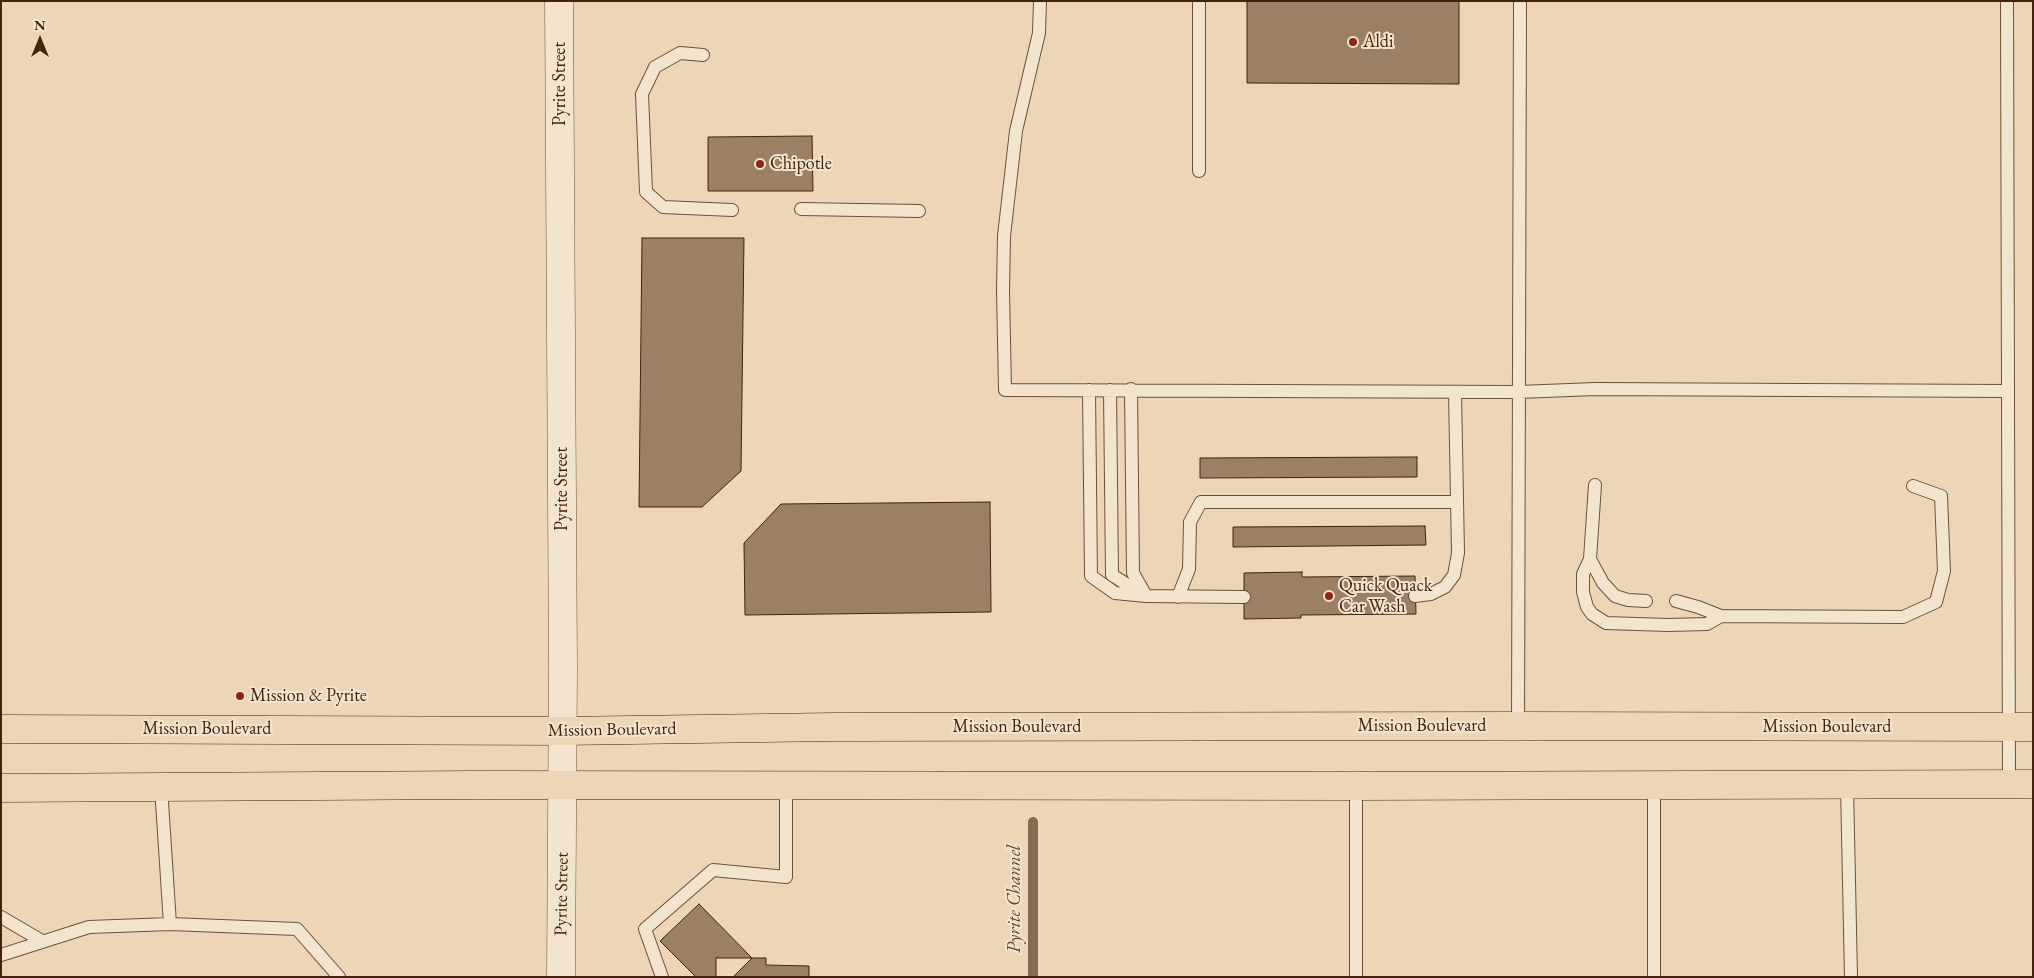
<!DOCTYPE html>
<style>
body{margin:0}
#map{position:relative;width:2034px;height:978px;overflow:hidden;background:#edd6b7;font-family:"EB Garamond",serif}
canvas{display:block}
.frame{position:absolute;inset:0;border:2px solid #43230f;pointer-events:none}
.north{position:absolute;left:15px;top:15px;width:50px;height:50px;-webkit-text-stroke:4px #f3e4d0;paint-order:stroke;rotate:0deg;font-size:14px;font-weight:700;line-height:20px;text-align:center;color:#43230f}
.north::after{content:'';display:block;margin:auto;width:18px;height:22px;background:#43230f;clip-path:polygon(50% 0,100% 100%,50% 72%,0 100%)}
</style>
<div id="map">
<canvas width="2034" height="978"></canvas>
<div class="frame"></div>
<div class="north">N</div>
</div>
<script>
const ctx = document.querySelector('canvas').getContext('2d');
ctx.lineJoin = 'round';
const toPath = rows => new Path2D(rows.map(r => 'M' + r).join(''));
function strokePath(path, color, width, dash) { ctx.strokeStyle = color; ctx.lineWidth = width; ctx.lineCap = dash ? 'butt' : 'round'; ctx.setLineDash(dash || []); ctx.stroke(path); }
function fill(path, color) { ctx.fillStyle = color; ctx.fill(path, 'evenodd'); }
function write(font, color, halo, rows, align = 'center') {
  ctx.font = font + ' "EB Garamond",serif'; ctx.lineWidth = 4; ctx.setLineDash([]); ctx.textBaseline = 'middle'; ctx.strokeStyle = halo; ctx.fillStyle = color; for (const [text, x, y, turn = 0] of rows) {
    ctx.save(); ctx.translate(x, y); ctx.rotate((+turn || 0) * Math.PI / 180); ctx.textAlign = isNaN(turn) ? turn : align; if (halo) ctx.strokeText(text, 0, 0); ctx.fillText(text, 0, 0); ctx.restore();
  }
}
strokePath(toPath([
 [1033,822,1033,977]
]), '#866a52', 10);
const building = toPath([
 [1247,1,1459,1,1459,84,1247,83,1247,1],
 [812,136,813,191,708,191,708,137,812,136],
 [642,238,744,238,741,471,702,507,639,507,642,238],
 [1417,457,1417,477,1200,478,1200,458,1417,457],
 [990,502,991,612,745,615,744,543,781,504,990,502],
 [1425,526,1426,545,1233,547,1233,527,1425,526],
 [1302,572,1302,577,1415,576,1416,614,1301,615,1301,618,1244,619,1244,573,1302,572],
 [699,904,752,958,733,977,696,977,660,941,699,904],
 [716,958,766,958,766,965,809,966,809,977,716,977,716,958]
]);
fill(building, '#9b8066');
strokePath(building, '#43230f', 1);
const service = toPath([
 [1040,1,1039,33,1016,131,1004,236,1003,290,1005,390,1519,392,1595,389,2008,391],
 [2007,1,2009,783],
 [703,55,680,53,655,67,642,94,646,192,663,207,732,210],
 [1199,171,1199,1],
 [801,209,919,211],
 [1131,389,1133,573,1145,594],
 [1089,390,1091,576,1115,593,1146,596,1244,597],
 [1110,390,1112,575,1142,594],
 [1595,485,1590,559,1603,583,1615,596,1628,600,1646,601],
 [1590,559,1583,574,1583,592,1587,607,1592,614,1606,623,1668,625,1707,624,1721,616],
 [1415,596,1431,594,1445,587,1454,575,1458,553,1455,392],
 [1178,597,1189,569,1190,522,1201,502,1456,502],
 [1676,601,1698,607,1721,616,1903,617,1936,602,1944,571,1941,496,1913,486],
 [1518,726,1520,1],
 [1847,785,1851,977],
 [161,787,170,924,297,929,339,977],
 [1,917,42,941],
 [1,955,89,927,170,924],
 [662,977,645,929,713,870,786,877,786,786],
 [1356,977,1356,786],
 [1654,977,1654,785]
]);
const tertiary = toPath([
 [559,1,563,667,561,977]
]);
const primary = toPath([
 [1,729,563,731,833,727,1518,726,2033,727],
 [1,788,475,785,1356,786,2033,784]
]);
strokePath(service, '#6e5039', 14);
strokePath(tertiary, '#6e5039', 29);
strokePath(primary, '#43230f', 29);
strokePath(service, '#f3e4d0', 12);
strokePath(tertiary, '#f3e4d0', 28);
strokePath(primary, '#edd6b7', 28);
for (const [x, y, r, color] of [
 [1353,42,5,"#8f2418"],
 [760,164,5,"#8f2418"],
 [1329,596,5,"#8f2418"],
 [240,696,5,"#8f2418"]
]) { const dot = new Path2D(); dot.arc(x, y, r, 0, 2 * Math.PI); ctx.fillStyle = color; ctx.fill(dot); strokePath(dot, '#f3e4d0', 2); }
write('18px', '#43230f', '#f3e4d0', [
 ["Aldi",1363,42],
 ["Chipotle",770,164],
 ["Quick Quack",1339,586],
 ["Car Wash",1339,607],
 ["Mission & Pyrite",250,696]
], 'left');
write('18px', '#43230f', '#f3e4d0', [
 ["Pyrite Street",560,84,-90],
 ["Pyrite Street",562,489,-90],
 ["Mission Boulevard",1422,726],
 ["Mission Boulevard",1017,727],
 ["Mission Boulevard",1827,727],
 ["Mission Boulevard",207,729],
 ["Mission Boulevard",612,730,-1],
 ["Pyrite Street",562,894,-89]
]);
write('italic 19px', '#654630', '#f3e4d0', [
 ["Pyrite Channel",1015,899,-90]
]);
</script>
